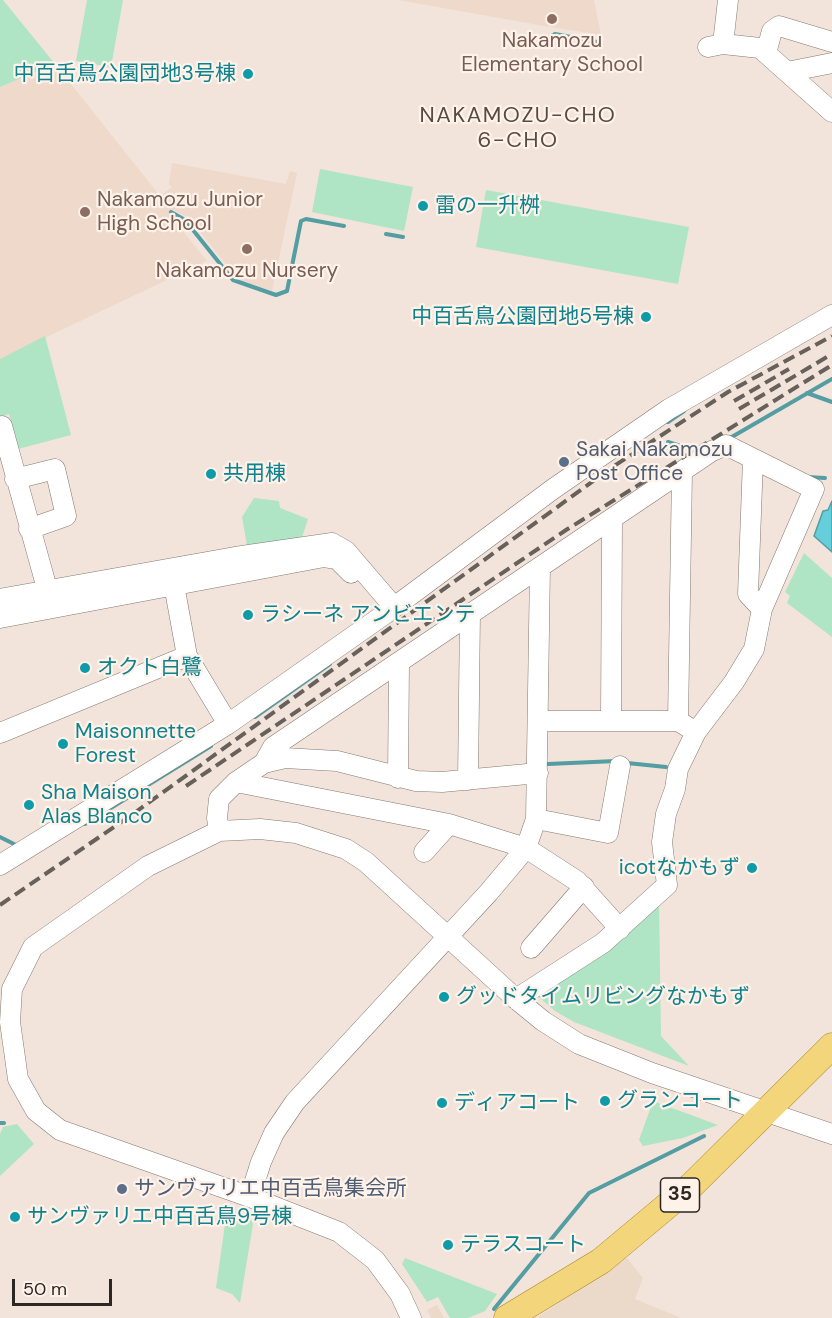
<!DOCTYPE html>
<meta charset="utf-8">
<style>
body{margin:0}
#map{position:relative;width:832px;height:1318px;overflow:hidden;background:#f2e4db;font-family:"DM Sans",sans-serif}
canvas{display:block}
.scale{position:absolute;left:12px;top:1279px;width:100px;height:27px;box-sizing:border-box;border:3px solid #2b2723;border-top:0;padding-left:8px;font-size:18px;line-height:21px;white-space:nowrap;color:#2b2723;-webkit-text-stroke:4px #fff2e9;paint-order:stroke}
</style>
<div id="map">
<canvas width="832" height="1318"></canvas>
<div class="scale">50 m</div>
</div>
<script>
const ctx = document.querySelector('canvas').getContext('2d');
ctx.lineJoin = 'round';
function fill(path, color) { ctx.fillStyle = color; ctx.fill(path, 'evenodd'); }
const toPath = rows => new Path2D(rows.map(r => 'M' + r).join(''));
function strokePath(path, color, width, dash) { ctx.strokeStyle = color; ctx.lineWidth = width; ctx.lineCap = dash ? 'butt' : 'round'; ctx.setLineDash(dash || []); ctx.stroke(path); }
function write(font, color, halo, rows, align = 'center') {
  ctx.font = font + ' "DM Sans","Noto Sans JP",sans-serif'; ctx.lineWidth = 4.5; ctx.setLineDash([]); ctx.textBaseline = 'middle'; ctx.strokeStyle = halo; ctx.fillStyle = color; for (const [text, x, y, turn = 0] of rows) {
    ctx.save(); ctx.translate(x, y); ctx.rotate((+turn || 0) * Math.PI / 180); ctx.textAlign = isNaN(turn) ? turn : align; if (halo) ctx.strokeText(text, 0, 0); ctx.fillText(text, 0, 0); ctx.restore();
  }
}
fill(toPath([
 [627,1258,643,1278,635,1299,681,1318,536,1318],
 [437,1305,444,1318,431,1318,427,1310]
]), '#ebdac9');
fill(toPath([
 [398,0,594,0,601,35,544,26],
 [55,64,160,196,172,187,169,184,172,163,286,184,290,171,297,173,272,291,239,280,188,217,172,210,169,214,207,261,0,359,0,87]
]), '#eed9cb');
fill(toPath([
 [0,0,3,0,55,64,0,87],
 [87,0,123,0,111,67,76,61],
 [320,169,413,187,404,231,312,212],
 [486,190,689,227,678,284,476,247],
 [45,336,71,435,18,449,9,414,0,417,0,359],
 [254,498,279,501,280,508,308,519,301,540,248,551,242,517],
 [804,553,832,578,832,637,787,603,790,596,785,592],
 [659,904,661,1036,689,1066,574,1022,555,1011,534,993],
 [653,1101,718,1125,683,1138,643,1146,639,1140],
 [17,1124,34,1144,0,1176,0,1134,3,1127],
 [227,1210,236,1212,238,1216,249,1215,253,1224,240,1303,232,1294,216,1288],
 [405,1258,497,1294,485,1311,468,1318,450,1318,438,1297,427,1302,402,1264]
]), '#afe4c4');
const water = toPath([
 [832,501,832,552,814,536,823,511,828,510,832,501]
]);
fill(water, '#64cfda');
strokePath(water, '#539da3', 1.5);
strokePath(toPath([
 [546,39,555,34,597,42],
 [171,212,185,220,233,280,276,295,287,291,301,221,306,219,344,226],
 [386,234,403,237],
 [807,393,832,402],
 [668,422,684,411],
 [730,438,832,379],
 [668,442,684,447],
 [807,477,825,478],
 [255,717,330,664],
 [627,763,666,767],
 [548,764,616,761],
 [85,824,211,746],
 [0,837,16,845],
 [0,1123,4,1123],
 [494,1309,589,1193,704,1136]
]), '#539da3', 4);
const minor = toPath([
 [723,44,728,0],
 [708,47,723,44,760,48,832,112],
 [766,53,772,31,779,26,832,42],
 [787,72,832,63],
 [0,427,2,426,51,603],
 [753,459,748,594,762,609],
 [15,479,55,469,66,516,29,529],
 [172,574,187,656,228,724],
 [0,599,235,557,332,543,346,551,394,607],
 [0,618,324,557,337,559,351,573],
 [611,721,612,519],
 [678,721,682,472],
 [0,733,187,656],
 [264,763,285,758,337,761,416,781,442,782,538,773],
 [398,778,399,662],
 [468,780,470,613],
 [236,782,449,824,526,848,577,881,620,929],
 [536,819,608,833,620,766],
 [219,831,217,818,219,799,236,782,264,763,273,747,712,451,726,445,814,489,762,609,754,649,734,682,696,732,678,721,539,721],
 [424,852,449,824],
 [0,865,228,724,385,614,553,489,669,409,832,315],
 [531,948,584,887],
 [516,999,603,943,667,885,662,842,666,814,675,789,678,769,696,732],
 [250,1197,261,1162,274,1133,295,1102,489,892,526,848,536,819,540,567],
 [411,1318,400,1294,375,1260,339,1232,250,1197,60,1130,36,1111,18,1079,10,1022,12,989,33,947,148,866,219,831,260,829,296,833,346,849,366,862,516,999,543,1021,579,1044,652,1073,832,1134]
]);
const major = toPath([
 [507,1318,601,1261,692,1185,832,1046]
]);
strokePath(minor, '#857971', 21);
strokePath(major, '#a88623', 27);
strokePath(minor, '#fff', 20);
strokePath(major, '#f3d57b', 26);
strokePath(toPath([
 [734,401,789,369],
 [739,409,832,354],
 [186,786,566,530,832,365],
 [0,905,133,814,614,466,728,392,832,336]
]), '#68615b', 4, [12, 6]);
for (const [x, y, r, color] of [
 [552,19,6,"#8d6e63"],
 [248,74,6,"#0f9aa8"],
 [423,206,6,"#0f9aa8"],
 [85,212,6,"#8d6e63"],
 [247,249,6,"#8d6e63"],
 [646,317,6,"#0f9aa8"],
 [564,462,6,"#5c6f8a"],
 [211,474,6,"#0f9aa8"],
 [248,615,6,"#0f9aa8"],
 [85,668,6,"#0f9aa8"],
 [63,744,6,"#0f9aa8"],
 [29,805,6,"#0f9aa8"],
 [752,868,6,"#0f9aa8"],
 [444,997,6,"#0f9aa8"],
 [605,1101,6,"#0f9aa8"],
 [442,1103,6,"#0f9aa8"],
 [122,1189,6,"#5c6f8a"],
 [15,1217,6,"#0f9aa8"],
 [448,1245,6,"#0f9aa8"]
]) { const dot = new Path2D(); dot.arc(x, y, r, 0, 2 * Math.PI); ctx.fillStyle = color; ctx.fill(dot); strokePath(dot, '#fff2e9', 2); }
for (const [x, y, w] of [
 [680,1195,39]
]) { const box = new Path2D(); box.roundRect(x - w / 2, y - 17, w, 34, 4.5); ctx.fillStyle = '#fff2e9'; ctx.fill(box); strokePath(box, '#2b2723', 1.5); }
write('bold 20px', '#2b2723', null, [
 ["35",680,1195]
]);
write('21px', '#785e54', '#fff2e9', [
 ["Nakamozu",552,41],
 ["Elementary School",552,65],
 ["Nakamozu Junior",97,200,"left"],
 ["High School",97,224,"left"],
 ["Nakamozu Nursery",247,271]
]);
write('21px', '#0d838f', '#fff2e9', [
 ["中百舌鳥公園団地3号棟",236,74,"right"],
 ["雷の一升桝",435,206],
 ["中百舌鳥公園団地5号棟",634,317,"right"],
 ["共用棟",223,474],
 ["ラシーネ アンビエンテ",260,615],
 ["オクト白鷺",97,668],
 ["Maisonnette",75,732],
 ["Forest",75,756],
 ["Sha Maison",41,793],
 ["Alas Blanco",41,817],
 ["icotなかもず",740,868,"right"],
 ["グッドタイムリビングなかもず",456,997],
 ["グランコート",617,1101],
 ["ディアコート",454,1103],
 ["サンヴァリエ中百舌鳥9号棟",27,1217],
 ["テラスコート",460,1245]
], 'left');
write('21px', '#4e5e75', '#fff2e9', [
 ["Sakai Nakamozu",576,450],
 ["Post Office",576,474],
 ["サンヴァリエ中百舌鳥集会所",134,1189]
], 'left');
ctx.letterSpacing = '1.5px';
write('22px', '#574c45', '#fff2e9', [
 ["NAKAMOZU-CHO",518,116],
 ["6-CHO",518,141]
]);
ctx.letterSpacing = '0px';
</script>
